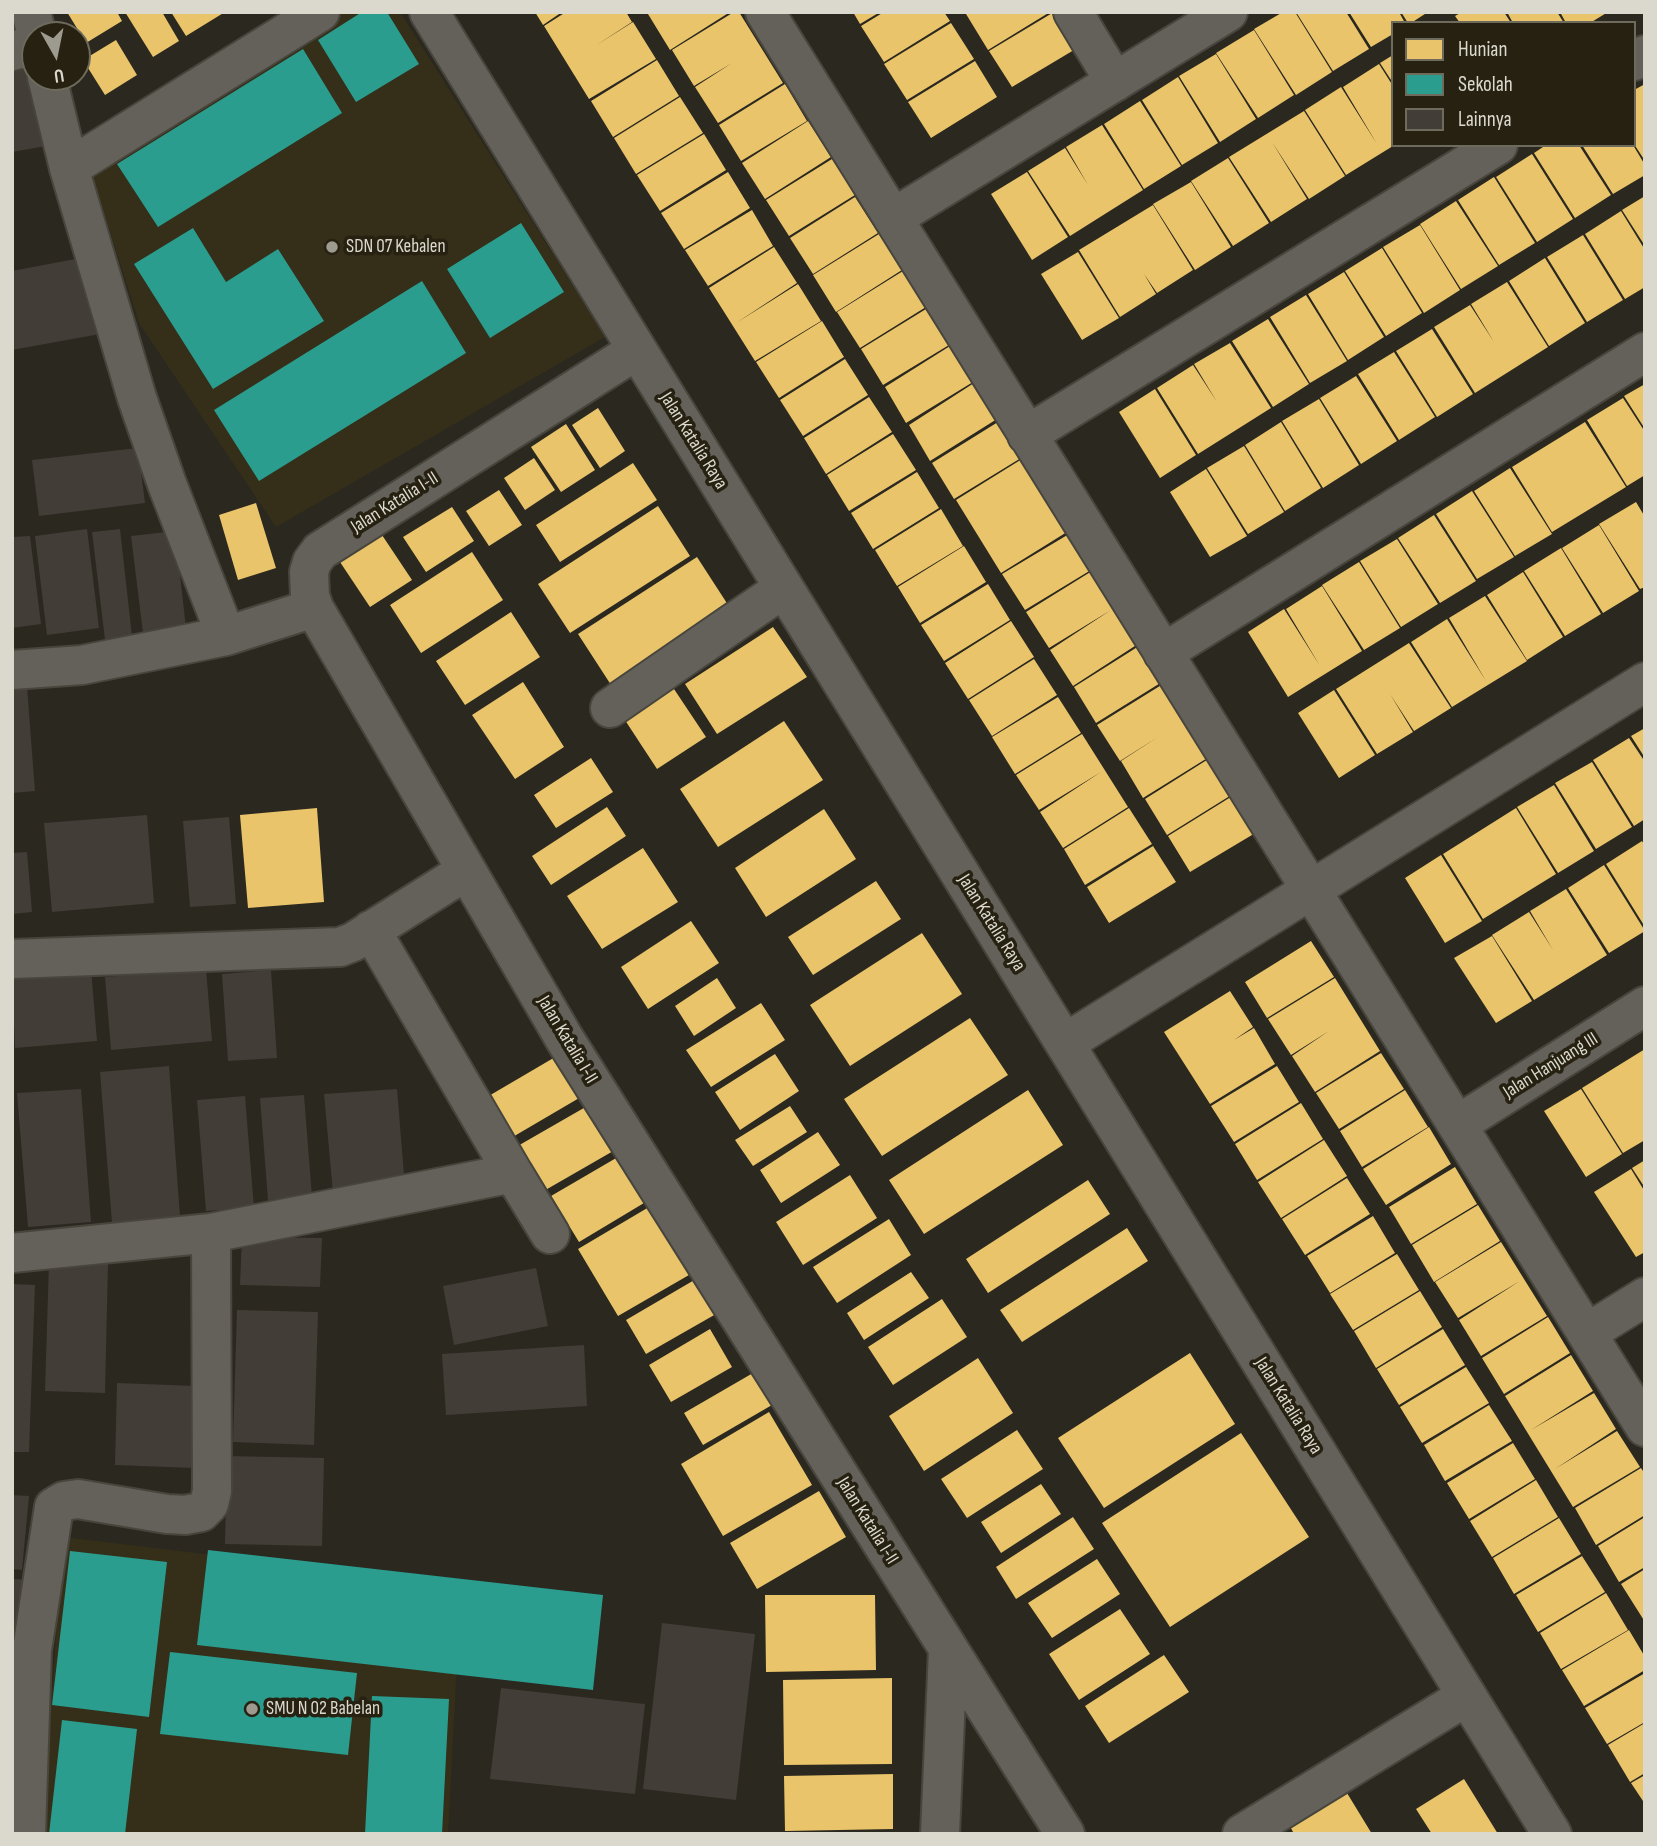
<!DOCTYPE html>
<html>
<head>
<meta charset="utf-8">
<style>
  body { margin:0 }
  #map { position:relative; width:1657px; height:1846px; overflow:hidden; background:#2b281f; font-family:"Sofia Sans Condensed",sans-serif }
  canvas { display:block }
  .frame { position:absolute; inset:0; border:14px solid #dbd8cd; pointer-events:none }
  .legend { position:absolute; left:1391px; top:21px; width:245px; height:126px; box-sizing:border-box; background:#262111; border:2px solid #6e6a5c; margin:0; padding:9px 12px; list-style:none; font-size:21px; color:#dbd8cd }
  .legend li { display:flex; align-items:center; gap:14px; height:35px }
  .legend b { width:35px; border:2px solid #6e6a5c }
  .north { position:absolute; left:21px; top:21px; width:70px; height:70px; box-sizing:border-box; background:#262111; border:2px solid #6e6a5c; border-radius:50%; rotate:171deg; font-size:19px; font-weight:700; line-height:28px; text-align:center; color:#dbd8cd }
  .north::after { content:''; display:block; margin:auto; width:24px; height:32px; background:#9d9a90; clip-path:polygon(50% 0,100% 100%,50% 72%,0 100%) }
</style>
</head>
<body>
<div id="map">
<canvas width="1657" height="1846"></canvas>
<div class="frame"></div>
<ul class="legend">
<li><b style="height:19px;background:#e9c46a"></b>Hunian</li>
<li><b style="height:19px;background:#2a9d8f"></b>Sekolah</li>
<li><b style="height:19px;background:#423d37"></b>Lainnya</li>
</ul>
<div class="north">U</div>
</div>
<script>
const c = document.querySelector('canvas').getContext('2d');
c.lineJoin = 'round';
function fill(path, color) {
  c.fillStyle = color;
  c.fill(path, 'evenodd');
}
function toPath(rows) {
  const path = new Path2D();
  for (const r of rows) {
    path.moveTo(r[0], r[1]);
    for (let i = 2; i < r.length; i += 2) path.lineTo(r[i], r[i + 1]);
  }
  return path;
}
function stroke(path, color, width, dash) {
  c.strokeStyle = color;
  c.lineWidth = width;
  c.lineCap = dash ? 'butt' : 'round';
  c.setLineDash(dash || []);
  c.stroke(path);
}
function label(font, color, halo, rows, align = 'center') {
  c.font = font + ' "Sofia Sans Condensed",sans-serif';
  c.lineWidth = 7;
  c.setLineDash([]);
  c.textBaseline = 'middle';
  c.strokeStyle = halo;
  c.fillStyle = color;
  for (const [text, x, y, turn = 0] of rows) {
    c.save();
    c.translate(x, y);
    c.rotate((+turn || 0) * Math.PI / 180);
    c.textAlign = isNaN(turn) ? turn : align;
    if (halo) c.strokeText(text, 0, 0);
    c.fillText(text, 0, 0);
    c.restore();
  }
}
fill(toPath([
  [336,12,400,12,605,337,276,527,139,323,91,171],
  [63,1537,461,1585,448,1834,42,1834]
]), '#352f19');
fill(toPath([
  [67,12,117,12,122,21,86,43],
  [125,12,162,12,179,41,153,57],
  [171,12,225,12,186,36],
  [535,12,562,12,543,25],
  [566,12,626,12,632,22,595,46,633,22,656,59,589,99,544,26],
  [650,12,730,12,670,50,648,14],
  [734,12,739,12,783,83,718,123,695,87,732,63,694,86,672,50],
  [853,12,880,12,860,24],
  [884,12,944,12,950,21,884,62,861,26],
  [969,12,1050,12,988,50,966,14],
  [1054,12,1079,47,1012,87,989,51],
  [1283,12,1295,12,1332,72,1296,95,1254,29],
  [1296,12,1346,12,1369,49,1333,71],
  [1349,12,1399,12,1405,23,1393,23,1393,34,1371,47],
  [1401,12,1428,12,1411,23,1408,23],
  [1462,12,1504,12,1511,23,1460,23,1455,16],
  [1507,12,1557,12,1564,23,1513,23],
  [1560,12,1608,12,1590,23,1566,23],
  [951,23,974,59,907,100,884,64],
  [1254,30,1294,95,1258,118,1216,53],
  [116,40,137,75,105,95,83,60],
  [1216,54,1256,119,1220,142,1179,76],
  [1393,55,1393,83,1380,63],
  [657,60,679,96,613,137,591,101],
  [975,61,997,97,931,138,908,102],
  [1379,64,1393,86,1393,146,1346,175,1305,110,1341,87,1377,144,1343,87],
  [1178,77,1218,143,1182,165,1142,100],
  [785,84,807,121,741,161,719,125],
  [1645,84,1645,161,1634,144,1634,90],
  [680,97,703,133,636,174,614,138],
  [1140,101,1181,166,1144,189,1104,124],
  [1304,111,1345,176,1309,199,1272,142,1307,199,1271,222,1229,157],
  [808,121,831,157,765,199,742,163],
  [1102,125,1143,190,1070,236,1028,171,1065,148,1088,185,1066,147],
  [704,134,726,170,660,211,637,175],
  [1546,145,1579,145,1611,195,1575,218,1534,153],
  [1582,145,1633,145,1645,165,1645,175,1613,194],
  [1532,154,1573,219,1537,242,1496,177],
  [1228,158,1269,223,1233,246,1191,181],
  [832,159,855,195,789,236,766,200],
  [728,172,750,208,684,249,661,213],
  [1027,172,1068,237,1032,260,991,194],
  [1494,177,1535,243,1499,265,1458,200],
  [1191,182,1231,247,1195,270,1153,204],
  [1645,196,1645,246,1622,210],
  [855,197,878,233,813,274,790,238],
  [1456,201,1498,266,1461,289,1420,224],
  [1153,205,1193,270,1157,293,1144,274,1156,294,1120,317,1079,250],
  [752,210,773,246,708,286,685,250],
  [1621,211,1645,250,1645,287,1625,299,1585,234],
  [1420,225,1460,290,1424,313,1383,247],
  [879,234,902,270,836,312,813,275],
  [1583,235,1623,300,1587,322,1547,257],
  [774,247,797,283,736,323,798,284,821,321,755,361,709,288],
  [1382,248,1422,313,1386,336,1345,271],
  [1078,252,1119,318,1082,340,1041,274],
  [1545,258,1585,323,1549,346,1509,281],
  [903,271,926,307,860,348,837,312],
  [1344,272,1384,337,1348,360,1308,294],
  [1507,282,1548,347,1475,393,1434,327,1470,305,1494,342,1471,304],
  [1306,295,1347,361,1310,383,1270,317],
  [926,309,949,345,883,385,861,349],
  [1268,319,1309,384,1273,407,1232,341],
  [822,321,844,357,779,398,756,362],
  [1432,329,1473,394,1437,417,1396,351],
  [1230,343,1271,408,1198,454,1157,388,1193,365,1217,402,1194,364],
  [950,346,973,382,906,423,885,387],
  [1394,352,1435,417,1399,440,1358,374],
  [845,359,868,395,803,436,780,400],
  [1356,376,1397,441,1361,464,1320,398],
  [974,383,997,419,930,461,909,425],
  [1645,384,1645,429,1624,396],
  [1155,389,1196,455,1160,478,1119,412],
  [869,397,892,432,826,474,804,438],
  [1623,398,1645,432,1645,475,1627,486,1587,420],
  [1319,399,1359,465,1323,488,1282,421],
  [598,408,625,451,600,468,572,425],
  [998,422,1021,458,954,499,932,463],
  [1281,422,1321,488,1285,511,1245,445],
  [1585,422,1626,487,1552,532,1512,467],
  [566,424,595,470,561,492,531,447],
  [893,434,916,470,849,511,827,475],
  [1244,446,1284,512,1248,534,1207,468],
  [534,458,555,490,525,510,504,478],
  [1022,459,1067,532,1001,573,956,500],
  [633,463,657,500,560,562,536,525],
  [1510,468,1552,534,1515,556,1474,491],
  [1206,469,1247,536,1210,557,1170,492],
  [917,472,939,508,873,549,851,513],
  [499,490,522,525,489,546,466,511],
  [1472,491,1514,557,1477,579,1436,514],
  [1636,502,1645,517,1645,587,1640,589,1599,524],
  [256,503,276,568,238,580,219,515],
  [658,506,690,556,570,633,538,584],
  [452,507,474,541,426,572,403,537],
  [941,509,963,546,897,586,875,550],
  [1434,515,1476,581,1440,603,1398,538],
  [1599,525,1639,591,1603,613,1562,548],
  [1069,534,1091,570,1025,610,1002,574],
  [382,535,412,580,370,607,340,562],
  [1397,539,1438,604,1401,627,1360,561],
  [964,546,986,582,920,623,898,587],
  [1561,548,1601,614,1565,636,1524,571],
  [472,552,503,600,421,653,390,605],
  [697,557,732,611,613,688,578,634],
  [1359,562,1400,628,1364,650,1322,585],
  [1092,571,1138,644,1073,686,1050,650,1111,610,1049,648,1026,612],
  [1523,572,1563,637,1527,660,1487,595],
  [988,584,1010,620,944,661,921,625],
  [1322,586,1362,651,1288,697,1248,632,1284,609,1320,666,1286,609],
  [1485,596,1527,661,1452,707,1411,642,1447,619,1486,681,1449,618],
  [511,612,540,657,465,705,436,661],
  [1011,621,1034,657,968,699,945,663],
  [773,627,807,677,717,734,685,684],
  [1409,643,1451,708,1414,731,1390,694,1413,732,1377,754,1336,689],
  [1139,646,1162,682,1096,723,1074,687],
  [1034,659,1057,695,992,736,969,700],
  [668,680,706,737,657,769,619,711],
  [523,682,564,747,515,779,472,715],
  [1163,684,1209,757,1143,798,1121,761,1158,737,1120,761,1097,725],
  [1334,690,1375,755,1339,778,1298,713],
  [1058,697,1081,733,1015,774,992,737],
  [784,721,823,780,718,847,680,789],
  [1645,728,1645,758,1631,736],
  [1082,734,1128,807,1063,848,1040,812,1101,772,1039,810,1016,775],
  [1629,738,1645,762,1645,819,1634,826,1593,760],
  [591,758,613,792,556,828,534,795],
  [1210,758,1233,794,1167,835,1145,799],
  [1592,762,1632,827,1596,849,1555,783],
  [1554,785,1594,851,1558,873,1517,807],
  [1234,795,1257,832,1190,872,1168,836],
  [607,807,626,836,551,885,532,856],
  [317,808,324,902,248,908,240,815],
  [1129,808,1152,844,1085,885,1064,849],
  [1516,808,1556,874,1483,919,1443,854],
  [824,809,856,859,766,917,735,868],
  [1642,841,1645,846,1645,927,1606,864],
  [1153,846,1176,882,1109,923,1087,887],
  [643,848,678,902,602,949,567,896],
  [1441,855,1482,921,1445,943,1405,878],
  [1604,865,1645,931,1609,953,1568,888],
  [876,881,901,919,813,975,788,937],
  [1566,889,1607,955,1534,1000,1492,935,1529,912,1553,950,1530,911],
  [691,921,719,963,648,1009,621,967],
  [922,933,962,994,850,1066,810,1005],
  [1492,936,1532,1001,1496,1023,1454,958],
  [1311,941,1334,977,1267,1018,1245,982],
  [717,978,736,1008,694,1036,675,1006],
  [1335,978,1380,1051,1315,1092,1292,1056,1329,1031,1291,1055,1268,1019],
  [1230,991,1253,1027,1234,1040,1254,1028,1275,1064,1210,1104,1164,1032],
  [761,1003,785,1040,711,1087,686,1050],
  [970,1018,1008,1075,882,1156,844,1099],
  [1645,1049,1645,1140,1623,1153,1582,1088],
  [562,1053,586,1094,511,1138,487,1097],
  [1381,1053,1404,1089,1339,1129,1316,1093],
  [775,1054,799,1091,740,1130,715,1092],
  [1277,1066,1299,1102,1234,1142,1211,1106],
  [1581,1089,1622,1154,1586,1177,1544,1111],
  [1028,1090,1063,1145,924,1234,889,1180],
  [1405,1090,1428,1127,1362,1167,1340,1131],
  [1301,1103,1323,1139,1257,1180,1235,1144],
  [589,1105,615,1150,542,1192,516,1147],
  [790,1106,807,1132,753,1166,735,1140],
  [1429,1127,1451,1164,1386,1205,1363,1169],
  [818,1132,840,1165,781,1203,760,1170],
  [1324,1140,1347,1176,1281,1218,1258,1182],
  [623,1154,649,1200,579,1242,551,1196],
  [1645,1160,1645,1188,1632,1168],
  [1455,1167,1477,1204,1411,1244,1389,1207],
  [1631,1169,1645,1192,1645,1252,1636,1257,1594,1192],
  [850,1175,877,1218,803,1265,776,1222],
  [1347,1178,1370,1214,1305,1255,1282,1219],
  [1088,1180,1110,1214,988,1293,966,1259],
  [1478,1205,1500,1241,1434,1282,1412,1245],
  [649,1207,689,1275,618,1316,578,1249],
  [1373,1216,1395,1253,1330,1293,1307,1256],
  [889,1219,911,1255,837,1303,813,1267],
  [1127,1228,1148,1261,1022,1342,1000,1310],
  [1501,1242,1547,1316,1481,1356,1459,1320,1520,1281,1458,1318,1435,1282],
  [1397,1254,1419,1290,1353,1330,1330,1294],
  [911,1272,929,1298,864,1340,847,1313],
  [696,1279,716,1314,646,1354,626,1320],
  [1420,1291,1442,1327,1376,1368,1354,1331],
  [942,1299,967,1337,893,1385,868,1347],
  [1548,1317,1570,1353,1504,1394,1482,1358],
  [710,1329,732,1367,671,1402,649,1365],
  [1443,1329,1465,1365,1399,1405,1377,1369],
  [1190,1353,1235,1424,1104,1508,1058,1438],
  [1571,1355,1593,1391,1531,1430,1594,1393,1616,1429,1555,1469,1617,1431,1640,1467,1573,1507,1505,1396],
  [978,1358,1013,1413,924,1471,889,1416],
  [1466,1367,1489,1403,1422,1443,1400,1407],
  [753,1373,772,1405,703,1445,684,1413],
  [1489,1405,1512,1441,1445,1481,1424,1445],
  [769,1412,812,1485,723,1536,681,1464],
  [1017,1430,1043,1469,967,1518,941,1479],
  [1241,1433,1309,1537,1170,1627,1102,1523],
  [1513,1443,1535,1479,1469,1519,1447,1483],
  [1641,1468,1645,1474,1645,1515,1596,1545,1575,1508],
  [1536,1480,1558,1517,1492,1557,1470,1521],
  [1041,1484,1061,1514,1001,1553,981,1522],
  [819,1491,846,1537,757,1589,730,1543],
  [1073,1517,1094,1549,1016,1599,996,1567],
  [1645,1517,1645,1567,1619,1582,1598,1546],
  [1559,1518,1581,1554,1514,1594,1493,1558],
  [1582,1556,1605,1592,1538,1632,1516,1595],
  [1097,1559,1120,1594,1052,1638,1028,1603],
  [1645,1569,1645,1622,1621,1584],
  [1606,1593,1628,1630,1561,1669,1540,1633],
  [765,1595,875,1595,876,1670,766,1672],
  [1120,1609,1150,1654,1079,1700,1049,1654],
  [1629,1630,1645,1657,1645,1670,1584,1706,1562,1670],
  [1164,1655,1189,1692,1109,1743,1085,1706],
  [1645,1673,1645,1722,1607,1744,1585,1708],
  [892,1678,892,1764,784,1765,783,1680],
  [1645,1723,1645,1773,1630,1782,1608,1745],
  [893,1774,893,1829,785,1831,784,1776],
  [1645,1775,1645,1804,1631,1783],
  [1464,1779,1498,1834,1432,1834,1416,1809],
  [1347,1793,1372,1834,1294,1834,1291,1828]
]), '#e9c46a');
fill(toPath([
  [362,12,387,12,419,64,356,102,318,40],
  [303,49,342,113,158,227,117,164],
  [521,223,564,292,490,338,447,269],
  [193,228,226,282,278,249,324,321,213,389,134,264],
  [422,281,466,353,259,481,214,410],
  [208,1550,603,1595,593,1690,197,1645],
  [70,1551,167,1562,149,1717,52,1705],
  [170,1652,357,1673,348,1755,160,1734],
  [372,1696,449,1699,442,1834,365,1834],
  [62,1720,137,1729,125,1834,49,1834]
]), '#2a9d8f');
fill(toPath([
  [35,65,52,145,12,152,12,69],
  [86,257,100,334,12,350,12,271],
  [138,448,145,503,39,516,32,460],
  [87,529,99,628,47,635,35,536],
  [120,529,133,645,106,648,92,532],
  [175,531,186,628,143,633,131,536],
  [30,536,41,624,12,628,12,537],
  [26,674,35,791,12,793,12,675],
  [147,815,154,903,52,912,44,823],
  [229,817,236,904,190,907,183,821],
  [27,852,32,912,12,914,12,853],
  [91,969,97,1041,15,1048,12,975],
  [206,969,212,1041,111,1050,105,977],
  [271,970,277,1058,228,1061,222,974],
  [169,1066,180,1217,112,1223,100,1072],
  [81,1089,91,1222,28,1227,17,1093],
  [397,1089,405,1187,333,1193,324,1094],
  [304,1095,312,1197,268,1200,260,1098],
  [245,1096,254,1208,206,1211,197,1100],
  [242,1237,322,1238,320,1287,240,1285],
  [49,1262,108,1264,105,1393,45,1391],
  [536,1268,548,1326,454,1345,443,1286],
  [12,1284,35,1285,29,1452,12,1452],
  [237,1310,318,1312,314,1445,233,1442],
  [584,1345,587,1406,446,1415,442,1354],
  [117,1383,196,1386,194,1468,115,1465],
  [227,1456,324,1458,322,1546,225,1544],
  [12,1495,29,1496,22,1570,12,1569],
  [12,1579,33,1580,29,1634,12,1633],
  [662,1623,755,1634,736,1800,643,1789],
  [501,1688,645,1704,635,1794,490,1779]
]), '#423d37');
const minor = toPath([
  [31,12,37,35],
  [429,12,1552,1834],
  [765,12,1645,1427],
  [1073,12,1115,82],
  [12,51,35,45],
  [1634,61,1645,55],
  [47,77,69,168,137,398,167,484,226,636],
  [69,168,320,12],
  [893,218,1228,12],
  [637,350,320,551,312,562,309,572,310,596,314,608,564,1038,1065,1834],
  [1027,435,1498,145],
  [1163,653,1645,352],
  [12,670,82,665,226,636,314,608],
  [610,708,784,588],
  [371,930,513,1173],
  [12,959,340,947,353,942,466,871],
  [1065,1043,1645,682],
  [1457,1125,1645,1006],
  [12,1253,211,1233,513,1173,550,1234],
  [1587,1333,1645,1297],
  [26,1834,32,1650,54,1507,64,1501,78,1499,167,1514,185,1515,201,1512,209,1504,212,1491,211,1233],
  [940,1834,948,1650],
  [1242,1834,1467,1696]
]);
stroke(minor, '#47453c', 42);
stroke(minor, '#63615a', 38);
for (const [x, y, r, color] of [
  [332,247,7,"#9d9a90"],
  [252,1709,7,"#9d9a90"]
]) {
  const dot = new Path2D();
  dot.arc(x, y, r, 0, 2 * Math.PI);
  c.fillStyle = color;
  c.fill(dot);
  stroke(dot, '#262111', 2.5);
}
label('19px', '#dbd8cd', '#262111', [
  ["SDN 07 Kebalen",346,247],
  ["SMU N 02 Babelan",266,1709]
], 'left');
label('19px', '#dbd8cd', '#262111', [
  ["Jalan Katalia Raya",693,441,58],
  ["Jalan Katalia I-II",395,503,-32],
  ["Jalan Katalia Raya",991,923,58],
  ["Jalan Katalia I-II",567,1040,59],
  ["Jalan Hanjuang III",1551,1066,-32],
  ["Jalan Katalia Raya",1288,1406,58],
  ["Jalan Katalia I-II",867,1521,58]
]);
</script>
</body>
</html>
